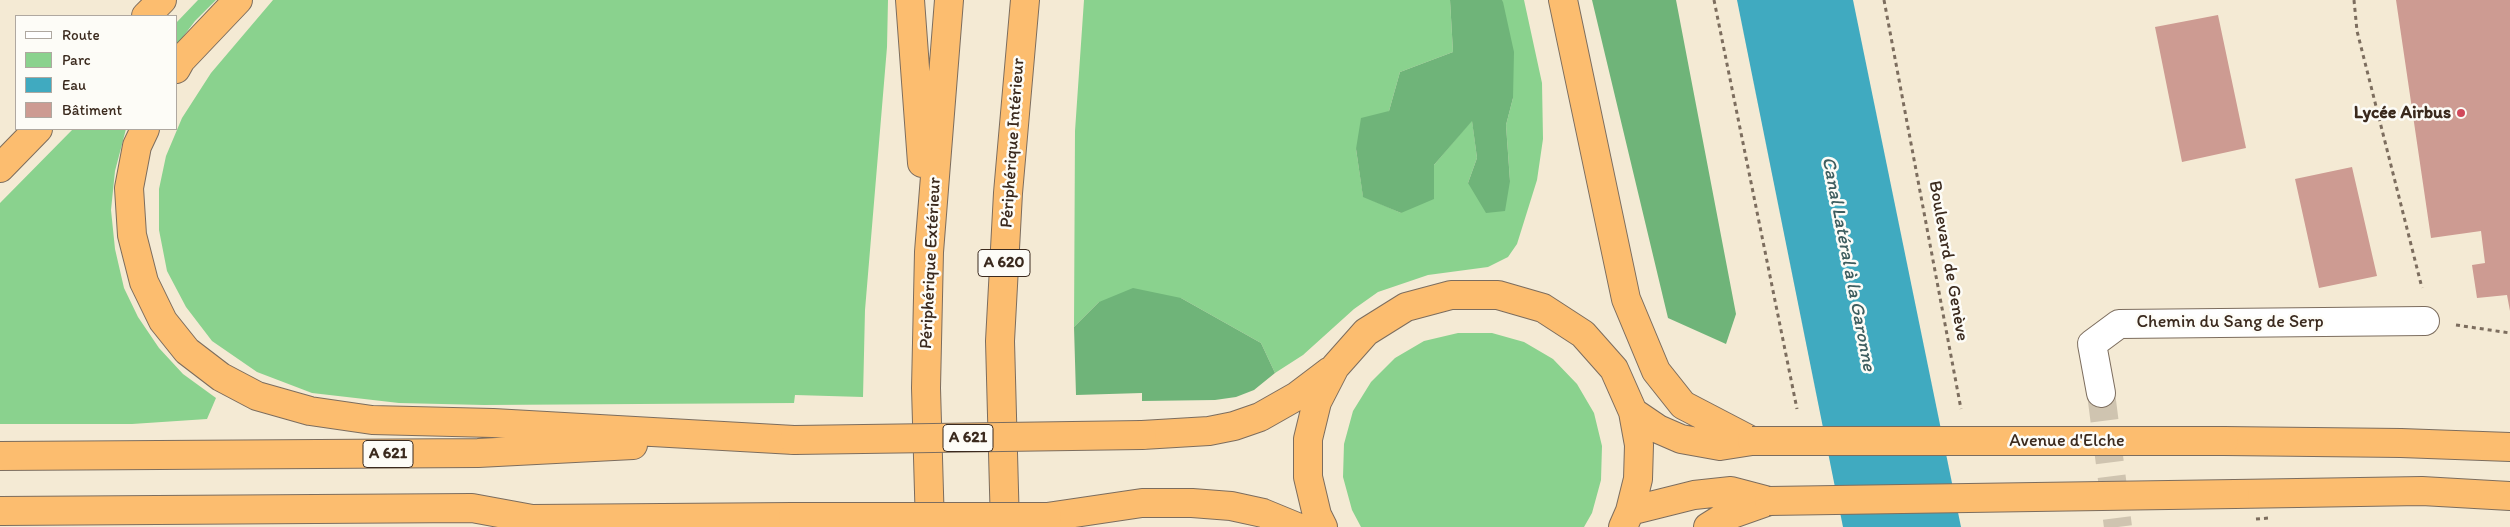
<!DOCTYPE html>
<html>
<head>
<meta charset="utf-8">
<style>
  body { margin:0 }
  #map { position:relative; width:2510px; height:527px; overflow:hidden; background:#f4ead4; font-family:Itim,sans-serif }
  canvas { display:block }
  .legend { position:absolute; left:15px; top:15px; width:162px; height:115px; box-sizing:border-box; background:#fdfcf7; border:1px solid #afa8a0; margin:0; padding:6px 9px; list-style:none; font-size:15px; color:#3b2a1e }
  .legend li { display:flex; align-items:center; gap:10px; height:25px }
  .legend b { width:25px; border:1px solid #afa8a0 }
</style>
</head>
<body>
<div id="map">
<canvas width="2510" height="527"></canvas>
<ul class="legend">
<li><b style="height:6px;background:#fff"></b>Route</li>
<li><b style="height:14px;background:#8ad28e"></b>Parc</li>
<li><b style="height:14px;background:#40aac0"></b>Eau</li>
<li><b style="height:14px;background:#cd9b92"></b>Bâtiment</li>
</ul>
</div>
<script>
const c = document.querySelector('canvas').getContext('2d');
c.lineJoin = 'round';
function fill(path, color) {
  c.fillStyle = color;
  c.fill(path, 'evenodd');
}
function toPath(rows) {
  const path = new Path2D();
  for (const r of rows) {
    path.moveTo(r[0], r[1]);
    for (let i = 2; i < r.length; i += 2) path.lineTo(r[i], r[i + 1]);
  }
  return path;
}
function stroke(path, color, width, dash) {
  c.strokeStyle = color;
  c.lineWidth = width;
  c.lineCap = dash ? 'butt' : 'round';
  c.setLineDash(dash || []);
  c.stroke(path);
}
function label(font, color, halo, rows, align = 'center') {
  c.font = font + ' Itim,sans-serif';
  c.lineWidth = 5;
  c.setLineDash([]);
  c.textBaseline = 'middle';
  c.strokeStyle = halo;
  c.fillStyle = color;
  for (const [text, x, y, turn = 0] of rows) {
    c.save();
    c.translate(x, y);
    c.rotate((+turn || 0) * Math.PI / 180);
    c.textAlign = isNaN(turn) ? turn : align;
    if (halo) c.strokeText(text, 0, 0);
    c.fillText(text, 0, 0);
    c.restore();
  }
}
fill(toPath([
  [198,0,216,0,195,21,176,46,176,23],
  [273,0,888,0,887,47,865,310,863,397,795,395,794,403,484,405,399,403,312,393,257,372,212,341,186,307,167,271,159,230,159,189,166,156,182,118,211,73],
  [1084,0,1450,0,1453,52,1400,72,1389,111,1356,149,1363,196,1401,213,1434,165,1472,120,1477,158,1468,183,1510,181,1506,125,1513,98,1502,0,1524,0,1542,83,1543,139,1537,180,1517,244,1508,257,1488,267,1428,275,1378,292,1354,309,1303,355,1275,373,1261,343,1181,298,1099,302,1074,327,1075,131],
  [73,129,126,129,115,171,111,210,115,249,124,288,138,317,159,348,183,374,216,398,207,419,132,424,0,424,0,203],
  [1458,333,1492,333,1524,342,1553,359,1577,384,1594,413,1602,446,1601,480,1592,513,1584,527,1361,527,1352,510,1343,477,1344,444,1353,411,1371,382,1395,358,1424,341]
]), '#8ad28e');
fill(toPath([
  [1450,0,1502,0,1503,2,1514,52,1513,98,1506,125,1510,181,1505,211,1486,213,1468,183,1477,158,1472,121,1434,165,1434,199,1401,213,1363,197,1356,149,1361,118,1389,111,1400,72,1453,52],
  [1592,0,1676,0,1736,314,1726,344,1668,318],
  [1133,288,1181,298,1261,343,1275,373,1254,390,1236,397,1215,400,1142,401,1142,393,1076,395,1074,327,1099,302]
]), '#6fb479');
fill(toPath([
  [1737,0,1853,0,1961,527,1843,527]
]), '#40aac0');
fill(toPath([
  [2396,0,2510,0,2510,311,2507,295,2477,298,2472,265,2485,263,2481,231,2431,238],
  [2218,15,2246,148,2182,162,2155,27],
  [2352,167,2377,276,2319,288,2295,179]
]), '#cd9b92');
stroke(toPath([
  [2101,393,2118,527]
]), '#cfc4b0', 28, [28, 14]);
const street = toPath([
  [2101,393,2092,344,2119,324,2425,321]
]);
const highway = toPath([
  [910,0,922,163],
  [1563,0,1626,299,1656,371,1683,405,1752,441],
  [146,16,162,0],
  [176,69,181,60,238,0],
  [145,129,137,146,129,188,132,235,144,282,163,321,187,351,221,377,257,396,310,411,372,420,493,423,794,440],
  [0,168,38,129],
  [1633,412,1658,429,1681,439,1720,446,1752,441],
  [1142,435,1209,431,1234,426,1260,417,1297,396,1330,371],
  [2224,441,2401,443,2510,447],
  [0,456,478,453,633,445],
  [2235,494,2422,491,2510,496],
  [0,511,472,508,532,519,793,517],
  [1630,511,1694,495,1731,491,1769,501],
  [1047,517,1142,503,1192,503,1231,506,1263,513,1297,527],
  [930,527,926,388,929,252,949,0],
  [1005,527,1000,341,1008,193,1025,0],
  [1323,527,1317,515,1308,477,1308,439,1317,402,1335,367,1366,332,1406,307,1451,295,1498,295,1543,308,1583,334,1614,369,1633,412,1639,445,1638,479,1630,511,1623,527],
  [1708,527,1724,517,1769,501]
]);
stroke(street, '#7c6d5e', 30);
stroke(highway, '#7c6d5e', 30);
stroke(toPath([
  [1714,0,1797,409],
  [1884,0,1961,409],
  [2354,0,2357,31,2422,288],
  [2456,325,2510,333]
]), '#7c6d5e', 3, [4, 4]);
stroke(street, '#fff', 28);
stroke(highway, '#fcbd6f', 28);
const highwayBridge = toPath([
  [794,440,1142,435],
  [1752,441,2224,441],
  [1769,501,2235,494],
  [793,517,1047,517]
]);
stroke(highwayBridge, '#7c6d5e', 30, []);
stroke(toPath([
  [2256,519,2269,518]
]), '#7c6d5e', 3, [4, 4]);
stroke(highwayBridge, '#fcbd6f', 28);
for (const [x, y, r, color] of [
  [2461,113,5,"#d1495b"]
]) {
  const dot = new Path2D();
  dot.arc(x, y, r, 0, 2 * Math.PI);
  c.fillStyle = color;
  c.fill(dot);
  stroke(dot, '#fdfcf7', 2);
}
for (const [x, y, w] of [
  [1004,263,52],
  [968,438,50],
  [388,454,50]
]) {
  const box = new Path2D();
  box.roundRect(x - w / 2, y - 13.5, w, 27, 4);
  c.fillStyle = '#fdfcf7';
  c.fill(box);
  stroke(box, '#3b2a1e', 1);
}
label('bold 16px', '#3b2a1e', null, [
  ["A 620",1004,263],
  ["A 621",968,438],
  ["A 621",388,454]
]);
label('bold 18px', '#3b2a1e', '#fdfcf7', [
  ["Lycée Airbus",2451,113]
], 'right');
label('18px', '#3b2a1e', '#fdfcf7', [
  ["Périphérique Intérieur",1013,143,-86],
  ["Boulevard de Genève",1948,261,80],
  ["Périphérique Extérieur",931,263,-87],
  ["Chemin du Sang de Serp",2230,322],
  ["Avenue d'Elche",2067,441]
]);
label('italic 19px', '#3d5d5f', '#fdfcf7', [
  ["Canal Latéral à la Garonne",1848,264,79]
]);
</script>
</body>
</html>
